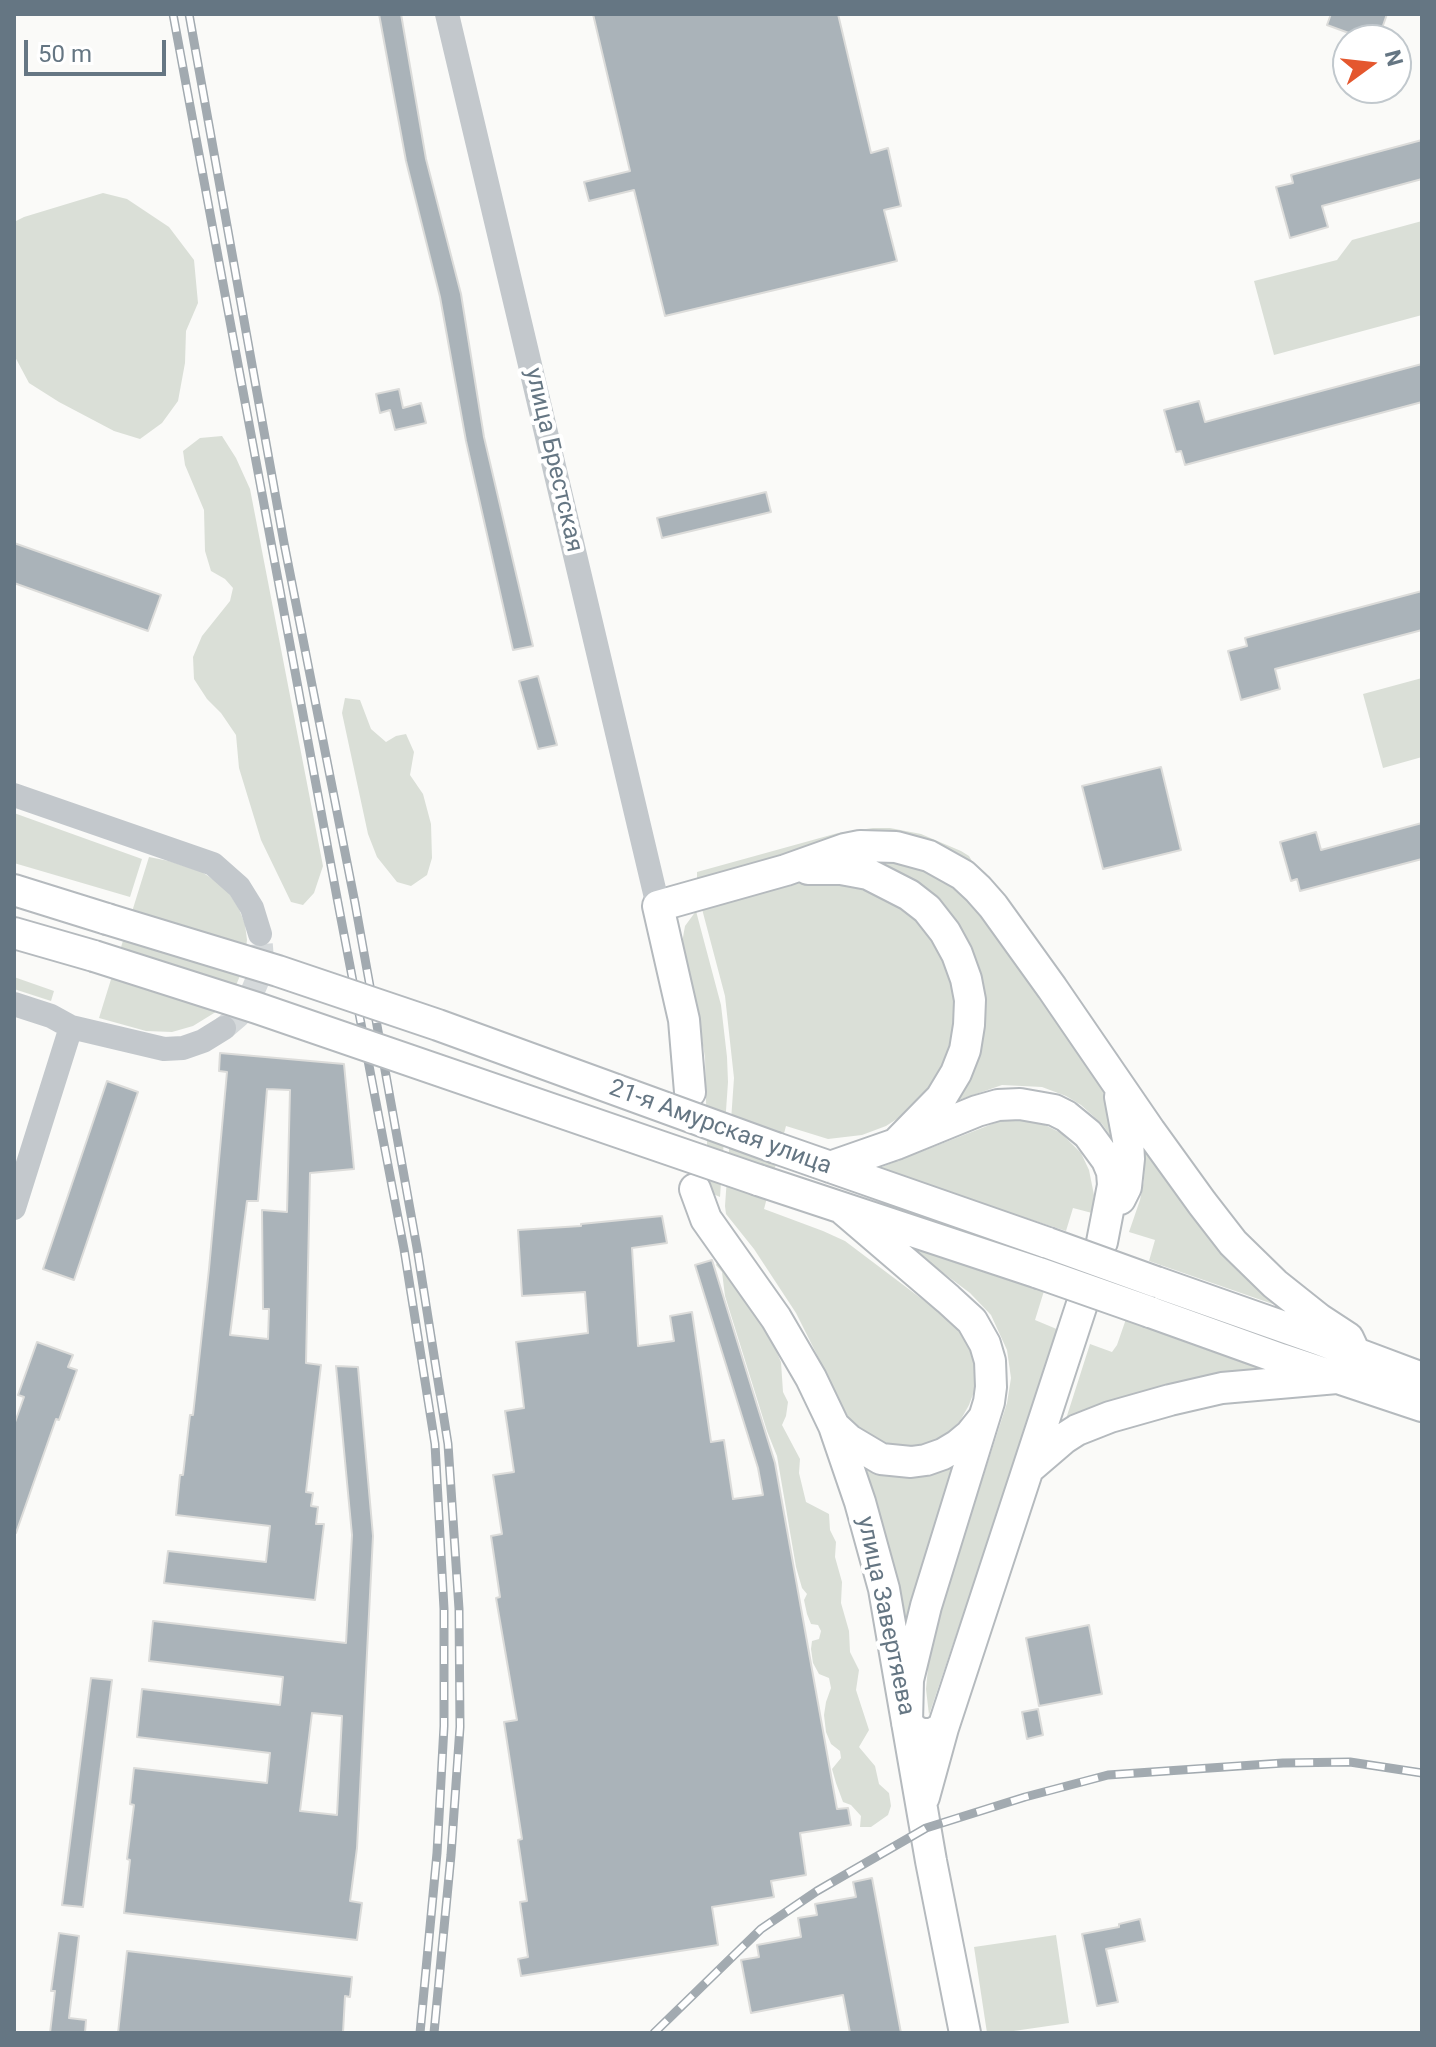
<!DOCTYPE html>
<html>
<head>
<meta charset="utf-8">
<style>
  body { margin:0 }
  #map { position:relative; width:1436px; height:2047px; overflow:hidden; background:#fafaf8; font-family:Roboto,sans-serif }
  canvas { display:block }
  .frame { position:absolute; inset:0; border:16px solid #657683; pointer-events:none }
  .north { position:absolute; left:1332px; top:24px; width:80px; height:80px; box-sizing:border-box; background:#fff; border:2px solid #c1c8cd; border-radius:50%; rotate:75deg; font-size:22px; font-weight:700; line-height:32px; text-align:center; color:#657683 }
  .north::after { content:''; display:block; margin:auto; width:28px; height:36px; background:#e4572e; clip-path:polygon(50% 0,100% 100%,50% 72%,0 100%) }
  .scale { position:absolute; left:24px; top:40px; width:142px; height:36px; box-sizing:border-box; border:4px solid #657683; border-top:0; padding-left:10px; font-size:24px; line-height:28px; white-space:nowrap; color:#657683; -webkit-text-stroke:6px #fff; paint-order:stroke }
</style>
</head>
<body>
<div id="map">
<canvas width="1436" height="2047"></canvas>
<div class="frame"></div>
<div class="north">N</div>
<div class="scale">50 m</div>
</div>
<script>
const c = document.querySelector('canvas').getContext('2d');
c.lineJoin = 'round';
function fill(path, color) {
  c.fillStyle = color;
  c.fill(path, 'evenodd');
}
function toPath(rows) {
  const path = new Path2D();
  for (const r of rows) {
    path.moveTo(r[0], r[1]);
    for (let i = 2; i < r.length; i += 2) path.lineTo(r[i], r[i + 1]);
  }
  return path;
}
function stroke(path, color, width, dash) {
  c.strokeStyle = color;
  c.lineWidth = width;
  c.lineCap = dash ? 'butt' : 'round';
  c.setLineDash(dash || []);
  c.stroke(path);
}
function label(font, color, halo, rows, align = 'center') {
  c.font = font + ' Roboto,sans-serif';
  c.lineWidth = 8;
  c.setLineDash([]);
  c.textBaseline = 'middle';
  c.strokeStyle = halo;
  c.fillStyle = color;
  for (const [text, x, y, turn = 0] of rows) {
    c.save();
    c.translate(x, y);
    c.rotate((+turn || 0) * Math.PI / 180);
    c.textAlign = isNaN(turn) ? turn : align;
    if (halo) c.strokeText(text, 0, 0);
    c.fillText(text, 0, 0);
    c.restore();
  }
}
fill(toPath([
  [103,193,127,199,169,227,194,260,198,303,186,331,185,363,178,401,162,423,140,439,114,431,59,402,29,383,14,355,14,222,24,217],
  [1422,221,1422,315,1274,355,1254,281,1337,260,1352,240],
  [222,436,236,458,250,489,323,866,314,893,303,905,291,902,261,840,239,768,236,735,221,713,207,699,194,679,193,657,202,636,230,601,233,588,225,579,211,571,205,551,204,510,185,465,183,451,200,438],
  [1422,678,1422,757,1383,768,1363,694],
  [345,698,360,700,371,729,386,742,396,736,406,734,414,752,410,775,423,794,431,824,432,858,427,875,411,886,397,882,377,857,368,834,342,713],
  [14,813,142,859,130,897,14,863],
  [873,828,890,828,921,834,961,851,969,856,975,866,941,851,697,879,697,872,838,833],
  [880,855,948,876,1013,950,1110,1100,1116,1144,1102,1124,1081,1105,1066,1096,1042,1087,1002,1085,953,1102,964,952,852,858],
  [149,857,169,861,202,872,214,880,229,893,239,909,245,924,247,940,243,968,235,988,219,1010,193,1026,172,1032,146,1031,99,1018],
  [815,881,836,881,877,891,917,918,941,954,954,990,955,1024,950,1046,939,1074,929,1089,911,1109,900,1117,886,1126,862,1135,828,1139,786,1126,764,1209,823,1231,845,1241,951,1321,965,1336,976,1367,975,1389,969,1405,960,1421,942,1438,923,1445,910,1447,901,1448,883,1444,856,1427,848,1417,796,1313,754,1249,726,1214,725,1206,734,1078,725,996,702,909,798,882],
  [696,911,721,1005,727,1057,728,1082,720,1197,711,1193,708,1185,705,1058,700,1026,682,943,685,926],
  [14,977,54,991,51,1001,14,989],
  [1016,1119,1041,1123,1061,1133,1081,1153,1089,1170,1094,1195,1092,1213,1073,1208,1066,1231,879,1170,879,1168,1000,1121],
  [1145,1146,1287,1309,1149,1261,1155,1240,1129,1232,1140,1200,1144,1180],
  [915,1248,1044,1291,1035,1320,1059,1330,929,1715,926,1689,930,1646,943,1601,1007,1403,1011,1378,1007,1350,991,1315,970,1293,914,1251],
  [718,1260,763,1320,781,1362,783,1392,788,1402,786,1416,782,1425,800,1459,799,1473,806,1502,829,1514,830,1530,836,1542,835,1557,842,1582,841,1603,849,1631,850,1652,859,1670,856,1690,869,1730,859,1747,875,1766,879,1784,889,1793,891,1806,888,1815,871,1827,860,1827,861,1816,851,1805,843,1802,836,1783,832,1769,841,1758,840,1751,831,1744,826,1732,824,1715,826,1702,831,1688,829,1678,819,1674,813,1663,811,1649,812,1641,819,1639,821,1631,818,1625,811,1624,807,1614,804,1600,807,1594,802,1588,796,1567,777,1456,767,1431,725,1296,722,1272,716,1265],
  [1126,1319,1268,1369,1065,1422,1090,1344,1112,1352,1117,1345],
  [857,1457,957,1460,901,1636],
  [1056,1935,1069,2023,1000,2033,987,2033,974,1947]
]), '#dadfd7');
const building = toPath([
  [379,14,401,14,426,159,461,294,484,437,533,646,513,650,466,441,440,297,406,161,379,14],
  [593,14,838,14,871,153,888,148,901,206,884,210,897,261,665,316,634,190,589,201,584,182,630,171,593,14],
  [1331,14,1387,14,1378,40,1368,40,1327,25,1331,14],
  [1422,140,1422,179,1322,206,1328,227,1290,238,1276,187,1293,183,1291,175,1422,140],
  [1422,364,1422,402,1185,465,1181,451,1176,452,1164,410,1199,401,1205,422,1422,364],
  [399,389,403,408,421,403,426,423,395,430,390,410,380,413,376,394,399,389],
  [766,492,771,512,662,538,657,518,766,492],
  [14,543,161,595,148,631,14,583,14,543],
  [1422,591,1422,630,1275,669,1280,689,1241,700,1228,651,1247,646,1245,638,1422,591],
  [538,676,557,745,538,749,519,681,538,676],
  [1161,767,1181,850,1103,869,1082,786,1161,767],
  [1422,823,1422,859,1300,891,1297,879,1291,881,1280,842,1316,832,1321,850,1422,823],
  [220,1053,344,1064,354,1169,310,1173,306,1363,321,1365,306,1492,313,1493,311,1506,318,1507,316,1524,324,1524,315,1600,164,1583,168,1551,266,1562,270,1526,176,1515,180,1475,183,1475,190,1415,193,1415,209,1269,227,1072,219,1071,220,1053],
  [267,1089,290,1090,287,1212,262,1210,263,1309,269,1309,268,1339,230,1335,247,1201,258,1201,267,1089],
  [107,1081,138,1092,74,1280,43,1269,107,1081],
  [662,1216,667,1243,632,1248,638,1346,674,1341,670,1316,692,1312,711,1442,724,1440,733,1499,763,1495,758,1468,695,1265,712,1260,775,1463,837,1809,848,1808,851,1825,800,1833,806,1875,771,1881,774,1897,712,1907,718,1945,521,1976,518,1959,528,1957,520,1902,527,1901,518,1840,522,1839,504,1722,517,1720,496,1598,500,1597,491,1536,502,1534,493,1475,514,1472,505,1411,524,1408,516,1342,588,1333,585,1292,522,1296,518,1230,581,1226,581,1224,662,1216],
  [37,1342,73,1355,68,1367,77,1370,59,1420,56,1419,16,1533,14,1532,14,1425,24,1397,18,1395,37,1342],
  [336,1366,358,1367,373,1536,357,1848,350,1901,362,1903,357,1940,124,1913,130,1860,127,1859,134,1805,130,1804,134,1768,267,1783,270,1753,137,1737,142,1689,280,1705,283,1677,149,1661,153,1621,346,1643,352,1535,336,1366],
  [312,1713,342,1716,337,1815,300,1811,312,1713],
  [1089,1625,1102,1694,1039,1706,1026,1638,1089,1625],
  [91,1678,112,1680,83,1907,62,1905,91,1678],
  [1038,1709,1043,1735,1027,1739,1022,1712,1038,1709],
  [872,1878,901,2033,850,2033,843,1995,751,2013,741,1960,759,1957,757,1945,801,1937,798,1918,817,1915,815,1904,856,1897,853,1882,872,1878],
  [1140,1919,1145,1941,1106,1949,1118,2002,1097,2006,1082,1934,1119,1927,1119,1924,1140,1919],
  [59,1933,79,1936,69,2018,86,2020,85,2033,50,2033,55,1991,51,1991,59,1933],
  [127,1951,352,1977,350,1997,345,1996,343,2033,118,2033,127,1951]
]);
fill(building, '#aab3b9');
stroke(building, '#dcdcda', 2);
stroke(toPath([
  [224,1028,238,1016,249,1000,257,981,262,960,260,934]
]), '#d5d9db', 24, [24, 12]);
const major = toPath([
  [808,869,841,869,868,874,909,895,927,909,945,932,957,954,966,979,970,1000,969,1025,965,1050,956,1073,941,1098,896,1144],
  [14,890,107,919],
  [14,933,94,956],
  [690,1092,684,1020,658,906,786,870,845,849,860,846,896,847,929,856,963,875,978,889,993,906,1052,988,1150,1131,1202,1203,1233,1243,1275,1284,1319,1319,1348,1338,1355,1353],
  [1120,1097,1128,1140,1129,1159,1126,1187,1120,1199],
  [776,1148,1048,1243],
  [830,1167,896,1144,977,1111,998,1105,1020,1104,1054,1110,1066,1116,1088,1134,1107,1160,1112,1172,1113,1185,1102,1242],
  [758,1180,1039,1273],
  [695,1189,706,1219,776,1318,811,1378,834,1426,860,1502,884,1589,931,1861,965,2033],
  [844,1210,948,1299,972,1321,985,1344,990,1361,991,1387,989,1402,926,1606,908,1680,907,1723,915,1731,922,1734,932,1734,943,1728],
  [1156,1282,1318,1339,1422,1378],
  [1150,1312,1281,1359,1422,1406],
  [835,1427,849,1440,881,1459,911,1462,926,1460,943,1454,958,1445,970,1435,982,1420],
  [1028,1469,1063,1439,1077,1430,1110,1417,1170,1400,1222,1388,1337,1378],
  [924,1797,943,1728,1082,1304]
]);
stroke(major, '#b5babe', 34);
stroke(toPath([
  [447,14,658,906],
  [14,795,213,864,239,887,252,908,260,934],
  [14,1004,51,1016,71,1027,164,1049,183,1048,203,1041,224,1028],
  [14,1208,71,1027]
]), '#c3c8cc', 24);
stroke(major, '#fff', 30);
const rail = toPath([
  [173,14,338,903,404,1249,435,1444,444,1609,444,1726,437,1853,420,2033],
  [189,14,284,543,355,903,417,1248,448,1444,459,1609,460,1727,451,1855,434,2033],
  [654,2033,761,1929,817,1891,926,1828,1025,1797,1108,1775,1283,1763,1350,1762,1422,1773]
]);
stroke(rail, '#a2aab0', 9);
stroke(rail, '#fff', 6, [18]);
const majorBridge = toPath([
  [107,919,278,971,438,1025,776,1148],
  [94,956,257,1008,758,1180],
  [1048,1243,1156,1282],
  [1039,1273,1150,1312]
]);
stroke(majorBridge, '#b5babe', 34, []);
stroke(majorBridge, '#fff', 30);
label('24px', '#657683', '#fff', [
  ["улица Брестская",553,460,77],
  ["21-я Амурская улица",720,1128,20],
  ["улица Завертяева",885,1616,78]
]);
</script>
</body>
</html>
